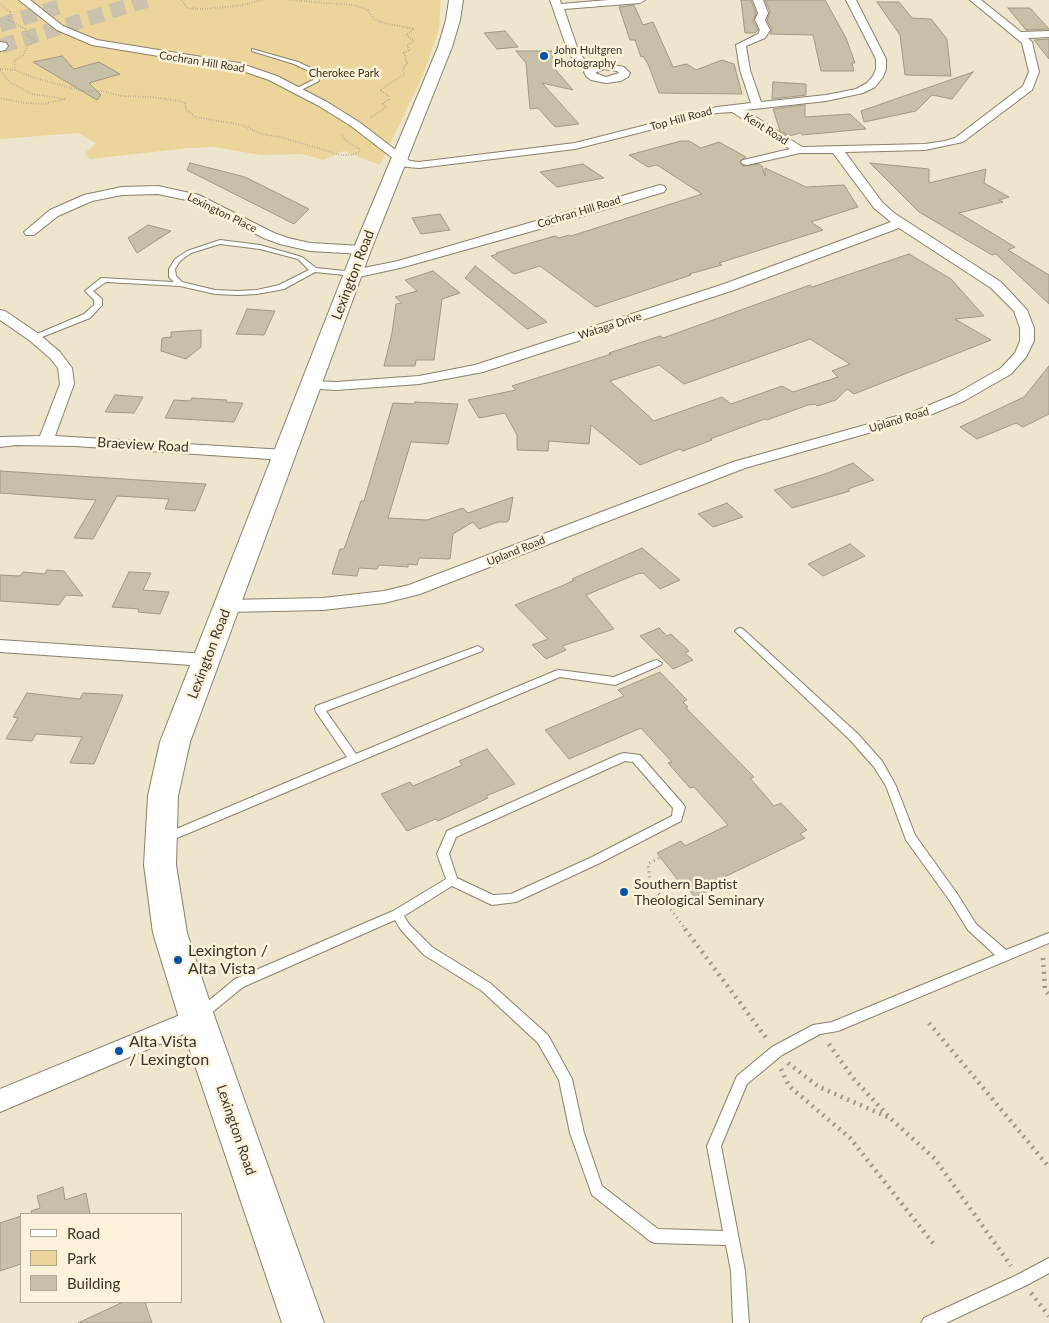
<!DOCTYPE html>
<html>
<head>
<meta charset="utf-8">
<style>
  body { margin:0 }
  #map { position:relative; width:1049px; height:1323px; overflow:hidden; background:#eee5cd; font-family:Lato,sans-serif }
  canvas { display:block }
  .legend { position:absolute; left:20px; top:1213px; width:162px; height:90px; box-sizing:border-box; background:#fcf2da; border:1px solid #aea694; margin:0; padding:6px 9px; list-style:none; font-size:15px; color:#38352b }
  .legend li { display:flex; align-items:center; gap:10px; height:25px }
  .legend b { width:25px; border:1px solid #aea694 }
</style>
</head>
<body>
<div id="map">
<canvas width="1049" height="1323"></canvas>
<ul class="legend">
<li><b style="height:6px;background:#fff"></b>Road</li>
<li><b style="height:14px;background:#ebd59b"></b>Park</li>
<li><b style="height:14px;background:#c8bfa7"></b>Building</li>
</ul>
</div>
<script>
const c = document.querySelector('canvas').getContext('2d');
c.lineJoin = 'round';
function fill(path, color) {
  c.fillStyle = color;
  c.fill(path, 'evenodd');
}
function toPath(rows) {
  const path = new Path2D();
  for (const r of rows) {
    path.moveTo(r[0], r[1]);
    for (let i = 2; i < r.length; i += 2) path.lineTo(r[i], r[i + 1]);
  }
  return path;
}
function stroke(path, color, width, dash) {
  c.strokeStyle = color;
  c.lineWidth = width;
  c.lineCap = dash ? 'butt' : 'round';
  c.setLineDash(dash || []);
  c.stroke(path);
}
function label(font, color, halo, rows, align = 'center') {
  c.font = font + ' Lato,sans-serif';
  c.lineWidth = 5;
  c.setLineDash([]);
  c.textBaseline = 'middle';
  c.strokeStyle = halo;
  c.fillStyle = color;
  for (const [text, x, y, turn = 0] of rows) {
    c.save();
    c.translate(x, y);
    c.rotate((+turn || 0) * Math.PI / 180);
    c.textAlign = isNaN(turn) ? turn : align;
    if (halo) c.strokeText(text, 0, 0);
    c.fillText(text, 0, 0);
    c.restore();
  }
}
fill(toPath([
  [0,0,441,0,439,29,423,75,380,165,344,151,323,160,302,154,261,155,214,147,189,148,90,159,85,153,96,143,78,133,0,139]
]), '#ebd59b');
const building = toPath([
  [741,0,751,0,756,13,753,21,758,30,755,33,745,33,741,0],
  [765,0,825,0,846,38,855,63,852,63,854,71,821,71,813,35,770,34,772,29,767,20,770,12,765,0],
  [877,2,899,2,912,18,931,19,947,39,951,76,905,75,900,35,877,2],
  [634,5,643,25,653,22,673,67,687,64,696,70,722,60,734,64,742,94,659,93,648,64,643,56,641,57,635,40,630,40,619,7,634,5],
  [1008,8,1030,8,1049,29,1026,30,1008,8],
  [505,31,518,47,497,49,484,33,505,31],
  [1049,39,1049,59,1034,40,1049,39],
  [516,51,552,51,554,68,573,90,542,83,579,124,555,127,538,108,530,109,526,63,516,51],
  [62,56,74,69,99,62,120,74,89,83,101,95,97,100,33,62,62,56],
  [973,72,952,99,932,95,916,111,864,122,861,111,973,72],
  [773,82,806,84,806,95,772,99,773,82],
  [805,105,805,117,850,114,866,129,802,135,801,133,789,136,780,131,773,109,805,105],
  [681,141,689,141,701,148,719,142,746,157,740,161,743,166,759,164,762,166,765,176,765,168,806,187,844,185,858,207,811,222,823,230,719,263,722,265,689,274,691,275,596,307,540,266,514,274,491,256,497,254,496,253,555,236,559,238,569,235,571,236,702,194,657,165,648,167,629,155,681,141],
  [190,163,245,177,309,209,294,224,187,170,190,163],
  [870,163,929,169,929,183,986,169,984,183,1009,197,999,200,1003,202,959,213,1015,247,1008,250,1049,275,1049,304,996,254,992,255,919,212,870,163],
  [583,164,604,178,557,187,540,172,583,164],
  [440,214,450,230,421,234,412,218,440,214],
  [148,225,171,231,137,253,128,238,148,225],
  [909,254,951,279,984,316,955,319,991,340,854,394,847,389,836,400,817,406,815,404,808,405,767,420,765,419,710,439,712,440,683,451,680,449,640,465,591,425,589,444,549,441,548,451,517,450,517,435,505,413,479,418,468,400,516,390,512,386,611,354,609,353,660,336,663,338,810,285,812,287,909,254],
  [810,339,850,364,832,371,838,377,793,392,782,386,731,404,722,397,654,421,610,381,659,365,684,384,810,339],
  [475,266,547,322,527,329,465,278,475,266],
  [433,271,460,293,442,299,434,360,416,360,415,366,384,366,392,333,396,304,402,303,395,297,417,291,405,280,433,271],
  [247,309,275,311,264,335,236,334,247,309],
  [201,330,201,347,186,359,161,351,162,338,171,337,171,332,201,330],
  [1049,366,1049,414,1023,427,1016,423,977,439,960,427,1024,397,1049,366],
  [115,395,143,397,134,413,105,412,115,395],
  [192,398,227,400,226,402,243,403,234,422,165,418,174,400,190,401,192,398],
  [415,402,458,404,448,444,411,442,388,518,427,520,463,508,468,513,513,497,509,520,507,522,498,522,479,529,473,522,453,534,450,559,419,558,417,565,408,564,408,567,379,565,377,569,359,568,357,576,332,574,340,549,344,549,361,501,364,501,393,403,414,404,415,402],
  [853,463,874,480,848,489,850,491,792,508,774,490,825,474,853,463],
  [0,471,155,481,206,484,195,511,165,509,169,499,117,496,93,539,74,538,96,500,0,493,0,471],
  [727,503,743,517,713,527,698,514,727,503],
  [850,544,865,556,823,576,808,564,850,544],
  [642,548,680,580,660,589,643,573,637,574,586,595,614,629,562,646,566,650,546,659,532,645,548,639,515,605,564,585,574,580,572,579,642,548],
  [47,570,64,571,83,596,66,595,59,605,0,601,0,575,20,576,23,572,45,574,47,570],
  [129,572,151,573,143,590,169,592,160,614,138,612,139,609,112,607,129,572],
  [659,628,667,636,671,634,689,651,685,653,693,660,673,669,640,636,659,628],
  [660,672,687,700,683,702,688,707,686,708,754,777,750,778,774,806,781,803,807,830,800,834,805,838,714,882,718,886,695,897,687,887,684,888,657,853,681,841,685,846,728,825,694,787,690,788,668,763,672,762,641,728,569,759,545,730,624,696,618,690,660,672],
  [27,693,80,699,83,693,123,695,94,764,70,763,82,737,36,734,32,741,6,739,18,718,13,717,27,693],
  [487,749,515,784,486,796,488,798,438,821,436,819,407,831,381,794,410,782,413,786,462,765,459,761,487,749],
  [63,1187,65,1200,86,1193,90,1214,32,1214,31,1211,40,1208,37,1196,63,1187],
  [21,1216,21,1264,0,1271,0,1223,21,1216],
  [123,1302,145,1302,152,1323,78,1323,123,1302]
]);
fill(building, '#c8bfa7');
stroke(building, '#a09881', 1);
stroke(toPath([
  [0,25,62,6],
  [1,46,147,0]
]), '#cac2ad', 15, [15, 8]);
const service = toPath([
  [252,49,298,62,313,69,319,75,319,81,299,91,295,91,295,89,313,80,313,75,309,71,294,64,252,51,252,49],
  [220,240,260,245,302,257,316,268,354,272,358,274,354,276,315,272,284,289,257,294,238,295,215,294,180,286,106,282,93,291,102,299,102,305,90,318,37,339,34,339,30,337,84,314,94,305,94,300,85,291,101,278,174,282,169,277,169,269,175,259,187,251,220,240],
  [220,244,260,249,298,259,309,270,279,285,257,290,238,291,215,290,182,282,176,276,175,269,180,261,191,253,220,244],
  [740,628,743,629,858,734,882,761,896,786,915,835,958,895,976,924,1006,950,1049,933,1049,943,838,1031,820,1034,782,1055,747,1084,721,1146,745,1271,749,1323,733,1323,731,1271,726,1245,655,1243,650,1241,592,1195,570,1133,559,1080,538,1043,482,991,424,955,401,930,395,920,243,987,204,1019,200,1021,196,1019,194,1015,196,1011,235,979,393,911,446,879,437,854,447,831,620,754,624,753,640,755,683,804,685,807,681,821,600,863,516,902,492,905,452,886,404,916,409,924,432,947,490,983,548,1035,572,1079,584,1133,602,1186,658,1229,723,1231,707,1146,737,1076,772,1047,813,1025,832,1022,995,955,968,930,950,901,906,840,886,786,874,767,850,740,737,633,735,631,737,629,740,628],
  [625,761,633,762,673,808,672,816,592,857,511,894,493,895,457,878,449,854,456,837,625,761],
  [478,646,483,649,482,651,326,711,356,754,555,671,559,670,614,677,653,661,657,660,662,663,661,665,615,685,560,677,170,841,166,842,162,841,160,838,162,835,347,757,316,712,315,709,316,706,478,646],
  [1049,1258,1049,1273,1027,1285,946,1323,921,1323,924,1318,1017,1275,1049,1258]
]);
const minor = toPath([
  [19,0,30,0,63,26,97,40,239,63,277,76,327,102,359,122,410,161,419,162,575,143,717,107,751,103,740,70,736,45,758,34,760,30,755,20,758,13,753,0,763,0,768,13,765,20,770,30,765,38,746,46,750,70,761,102,826,95,856,89,867,83,873,76,876,69,876,59,846,0,856,0,886,59,886,69,883,77,875,87,863,93,826,101,745,110,802,147,925,144,945,141,955,138,1023,86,1029,72,1022,43,970,0,981,0,1021,32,1049,31,1049,37,1028,38,1032,42,1039,72,1032,90,963,142,925,150,845,152,882,202,894,213,1001,282,1027,310,1034,328,1034,341,1026,357,1011,374,964,401,925,417,745,468,420,594,384,603,323,610,227,612,221,610,218,606,221,602,227,600,323,598,384,591,409,585,733,462,915,411,954,395,1001,368,1015,353,1020,341,1020,328,1014,311,991,288,899,228,734,290,483,372,419,384,336,390,306,388,304,385,306,382,311,381,336,382,419,376,475,365,724,284,891,222,874,208,833,153,800,153,747,165,743,164,741,162,743,160,790,149,732,112,717,113,575,149,419,168,407,167,403,166,351,126,319,106,269,80,237,69,92,45,57,30,19,0],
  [550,0,560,0,561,4,608,0,645,0,640,3,564,9,579,53,585,60,594,65,604,63,624,67,630,73,628,77,621,81,606,83,591,80,586,76,584,72,586,69,577,64,569,54,550,0],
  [604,69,617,71,619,73,606,77,595,73,604,69],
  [660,185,664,186,666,189,664,192,529,232,400,268,354,278,347,274,349,271,398,261,660,185],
  [158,186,199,195,274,233,288,238,310,243,362,246,368,250,362,254,310,251,280,244,266,239,191,201,158,194,122,195,92,201,58,216,34,235,26,235,24,232,50,210,84,195,122,187,158,186],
  [0,310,5,311,39,334,60,352,72,368,74,384,55,436,285,450,291,452,293,455,291,458,285,460,75,446,16,445,0,447,0,437,40,436,60,384,58,368,50,358,29,340,0,320,0,310],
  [0,640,206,654,213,655,215,660,213,665,206,666,0,652,0,640],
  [197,1008,205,1011,209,1018,205,1025,0,1112,0,1089,197,1008]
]);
const primary = toPath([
  [449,0,463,0,460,20,452,47,371,250,190,742,178,796,176,865,187,933,215,1018,324,1323,282,1323,179,1018,153,933,144,865,148,796,160,742,353,250,438,47,446,20,449,0]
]);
const motorway = toPath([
  [0,42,6,43,8,46,5,50,0,51,0,42]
]);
stroke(service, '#89806a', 2);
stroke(minor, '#89806a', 2);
stroke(primary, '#89806a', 2);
stroke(motorway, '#89806a', 2);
stroke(toPath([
  [182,0,187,8,202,9,237,6,263,0],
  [289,0,353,5,368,10,373,18,380,22,414,29,406,35,414,41,407,46,410,50,404,53,407,63,402,70,405,74,380,90,389,96,389,99,383,104,386,107,370,118],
  [0,4,10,12,8,20,25,29,27,35,36,41,26,47,24,55,14,61,15,70,32,77,82,91,103,91,121,96,152,97,180,101,185,103,186,110,196,117,242,125,261,134,281,137,340,155,352,155,360,152,359,149,344,139,342,134],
  [0,69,15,70],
  [0,71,11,83,32,94,65,99,44,104,25,103,0,98]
]), '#9e9785', 2, [0.5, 2]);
stroke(toPath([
  [659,858,648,864,650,882,686,930]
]), '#9e9785', 3, [1, 4]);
stroke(toPath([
  [685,929,767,1039],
  [1043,958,1045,990,1049,995],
  [929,1023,1049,1167],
  [829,1044,853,1078,890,1118,935,1159,1011,1266],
  [788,1063,819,1087,890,1118],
  [781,1069,789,1086,850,1138,936,1247],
  [1031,1293,1049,1316]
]), '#9e9785', 4.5, [2, 5]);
fill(service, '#fff');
fill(minor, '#fff');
fill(primary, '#fff');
fill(motorway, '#fff');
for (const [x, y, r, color] of [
  [544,56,5,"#0355a3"],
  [624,892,5,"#0355a3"],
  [178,960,5,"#0355a3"],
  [119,1051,5,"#0355a3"]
]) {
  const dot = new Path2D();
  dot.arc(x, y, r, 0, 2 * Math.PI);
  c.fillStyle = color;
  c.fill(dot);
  stroke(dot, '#fcf2da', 2);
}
label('11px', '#38352b', '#fcf2da', [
  ["John Hultgren",554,50],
  ["Photography",554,63]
], 'left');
label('11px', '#38352b', '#fcf2da', [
  ["Cochran Hill Road",202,62,9],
  ["Top Hill Road",681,119,-15],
  ["Kent Road",766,129,32],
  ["Cochran Hill Road",579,212,-17],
  ["Lexington Place",222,213,26],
  ["Wataga Drive",610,326,-18],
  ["Upland Road",899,420,-17],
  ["Upland Road",516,551,-22]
]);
label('11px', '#392e0f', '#fcf2da', [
  ["Cherokee Park",344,73]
]);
label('14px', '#38352b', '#fcf2da', [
  ["Lexington Road",353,275,-69],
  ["Braeview Road",143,445,3],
  ["Lexington Road",209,654,-69],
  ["Lexington Road",236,1130,71]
]);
label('14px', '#38352b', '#fcf2da', [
  ["Southern Baptist",634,884],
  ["Theological Seminary",634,900]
], 'left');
label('16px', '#38352b', '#fcf2da', [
  ["Lexington /",188,951],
  ["Alta Vista",188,969],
  ["Alta Vista",129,1042],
  ["/ Lexington",129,1060]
], 'left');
</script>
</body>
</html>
